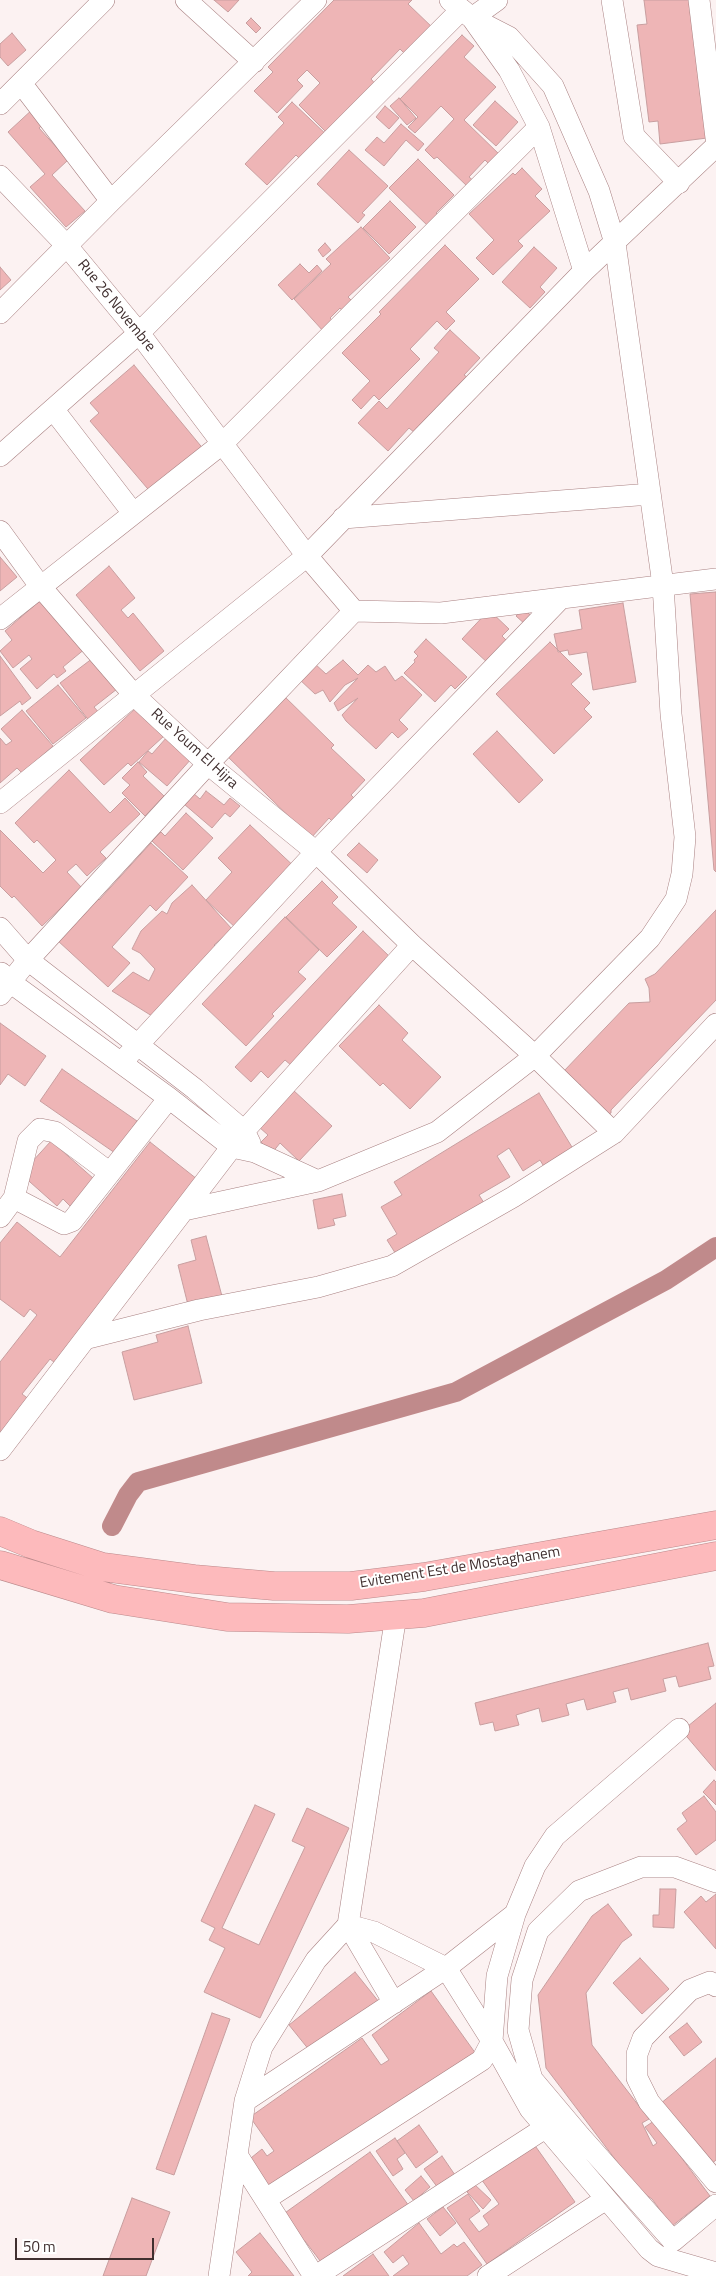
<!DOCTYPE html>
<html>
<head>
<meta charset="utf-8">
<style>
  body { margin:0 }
  #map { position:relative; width:716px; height:2276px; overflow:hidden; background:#fcf2f2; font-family:"Titillium Web",sans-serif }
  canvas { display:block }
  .scale { position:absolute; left:15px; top:2238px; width:139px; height:22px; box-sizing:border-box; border:2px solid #402f2f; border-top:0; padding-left:6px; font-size:15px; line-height:18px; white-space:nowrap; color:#402f2f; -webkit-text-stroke:4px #fff; paint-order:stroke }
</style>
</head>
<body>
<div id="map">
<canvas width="716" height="2276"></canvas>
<div class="scale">50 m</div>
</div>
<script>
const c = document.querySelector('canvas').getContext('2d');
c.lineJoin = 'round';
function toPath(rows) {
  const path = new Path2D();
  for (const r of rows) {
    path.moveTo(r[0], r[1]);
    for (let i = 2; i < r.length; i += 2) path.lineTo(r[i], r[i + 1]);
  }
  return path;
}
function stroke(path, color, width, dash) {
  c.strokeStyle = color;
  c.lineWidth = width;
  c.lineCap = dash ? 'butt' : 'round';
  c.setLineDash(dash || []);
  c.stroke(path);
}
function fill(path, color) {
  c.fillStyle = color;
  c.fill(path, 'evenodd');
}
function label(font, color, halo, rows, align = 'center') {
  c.font = font + ' "Titillium Web",sans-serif';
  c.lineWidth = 4;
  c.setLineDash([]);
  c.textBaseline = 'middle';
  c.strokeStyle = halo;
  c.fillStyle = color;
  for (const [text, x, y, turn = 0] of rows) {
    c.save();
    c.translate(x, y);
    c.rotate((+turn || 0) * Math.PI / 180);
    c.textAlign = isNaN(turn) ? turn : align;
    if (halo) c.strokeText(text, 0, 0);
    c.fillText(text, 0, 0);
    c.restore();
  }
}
stroke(toPath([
  [112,1526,128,1495,138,1482,456,1392,666,1280,716,1247]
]), '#c08a8b', 20);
const building = toPath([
  [214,0,239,0,228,12,214,0],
  [334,0,412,0,408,4,434,29,407,56,400,49,371,79,377,86,329,135,299,105,320,83,307,70,297,80,303,86,277,113,254,91,273,72,268,67,334,0],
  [644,0,691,0,707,138,660,144,658,121,649,122,637,25,647,24,644,0],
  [251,18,261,28,256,33,246,23,251,18],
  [12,33,26,50,8,66,0,57,0,44,12,33],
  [462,35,474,46,464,57,496,87,464,120,501,156,491,166,485,160,469,177,475,182,469,188,437,157,434,159,425,150,454,119,441,106,415,133,408,127,418,117,400,99,462,35],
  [399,98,416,118,407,125,390,106,399,98],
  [495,101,518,122,496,146,473,125,495,101],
  [292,102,329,137,304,163,296,155,267,185,245,164,284,123,278,117,292,102],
  [385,106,399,118,389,129,376,117,385,106],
  [34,108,46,122,39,128,68,160,52,175,85,211,66,227,30,187,45,174,8,132,34,108],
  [401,124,424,144,418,151,406,140,384,166,365,150,377,137,384,143,401,124],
  [349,150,388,186,362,213,365,215,358,223,317,184,349,150],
  [418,159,454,195,436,213,441,218,431,229,389,188,418,159],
  [522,168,542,189,535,196,550,211,518,241,523,246,493,275,476,258,494,240,469,214,513,173,515,175,522,168],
  [390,201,416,227,389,254,363,228,390,201],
  [361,227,390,258,348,297,354,303,344,313,340,308,330,318,334,322,324,332,294,299,331,264,326,259,361,227],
  [325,243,331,250,323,257,318,250,325,243],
  [445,245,479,279,446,312,455,321,446,330,437,321,410,349,420,359,379,400,374,395,361,409,352,400,370,381,342,353,381,314,379,312,445,245],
  [534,247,557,268,540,287,545,292,530,308,502,282,534,247],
  [300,264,309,273,317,265,322,271,292,300,278,285,300,264],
  [0,267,11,280,0,290,0,267],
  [450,330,480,358,464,375,467,377,415,433,409,428,388,451,358,423,379,401,387,409,439,352,434,348,450,330],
  [134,365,205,451,153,495,90,421,99,413,90,403,134,365],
  [0,557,17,577,0,591,0,557],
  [109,566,135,598,121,610,128,618,133,613,164,651,140,671,76,595,109,566],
  [716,592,716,872,714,870,690,594,716,592],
  [43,598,86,648,63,667,66,671,57,678,54,674,37,689,20,669,32,659,29,655,13,668,0,651,12,640,5,631,43,598],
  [623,603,636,682,593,690,587,652,569,655,568,650,558,652,554,634,582,629,579,610,623,603],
  [523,609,533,617,526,625,516,616,523,609],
  [489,610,509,629,502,636,510,644,490,665,462,639,489,610],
  [426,639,467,677,455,689,451,685,435,702,404,673,415,662,414,660,418,656,414,652,426,639],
  [550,642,582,674,571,684,590,703,584,709,592,717,554,754,496,694,550,642],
  [0,656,31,698,22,705,20,701,0,716,0,656],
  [93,658,117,689,94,707,100,714,90,722,60,683,93,658],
  [343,660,358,675,368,665,376,672,385,666,395,681,402,676,422,695,399,720,408,729,398,738,392,732,376,749,346,721,342,715,358,698,338,711,334,703,358,678,345,685,330,702,323,690,315,694,298,678,314,663,326,674,343,660],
  [58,685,86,718,53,744,26,711,58,685],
  [282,694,334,745,331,748,365,780,351,795,358,802,336,825,329,818,311,838,225,754,282,694],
  [137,707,164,736,131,766,128,763,104,785,80,760,137,707],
  [22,710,53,746,22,773,17,768,0,783,0,738,6,745,12,741,1,729,22,710],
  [497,731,543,780,519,803,473,754,497,731],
  [167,737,192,758,167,786,139,762,148,751,152,754,167,737],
  [138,762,147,772,143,776,164,796,145,816,122,793,130,785,122,778,138,762],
  [69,770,110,813,125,798,140,814,100,852,106,858,87,876,76,864,67,872,82,888,42,926,14,896,12,898,0,886,0,830,43,873,56,860,37,840,34,843,15,823,69,770],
  [206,791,224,805,230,798,240,806,230,817,225,813,212,828,184,804,193,793,200,799,206,791],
  [186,813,213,838,183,870,152,841,161,832,165,836,186,813],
  [250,825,299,871,238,930,206,900,232,872,218,858,250,825],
  [151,843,188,877,156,911,150,905,112,947,130,963,108,987,57,940,96,897,99,900,151,843],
  [359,843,378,860,367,873,347,855,359,843],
  [322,881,338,897,332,903,357,927,327,957,286,917,322,881],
  [192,885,232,929,214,945,220,951,152,1016,112,991,133,972,149,981,155,969,140,953,132,949,141,931,162,911,167,914,172,903,192,885],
  [716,910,716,1000,611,1110,611,1113,605,1116,581,1093,580,1084,573,1091,563,1072,629,1003,650,1002,649,988,645,979,655,974,716,910],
  [285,917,319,950,298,972,306,979,272,1014,274,1016,246,1046,202,1004,285,917],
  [363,931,389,956,356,1000,351,996,292,1066,285,1060,268,1078,261,1071,251,1082,235,1067,363,931],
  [379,1005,408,1033,402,1040,441,1077,410,1109,383,1083,380,1086,339,1046,379,1005],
  [0,1023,46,1056,25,1086,8,1074,0,1085,0,1023],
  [62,1069,137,1121,115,1153,40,1101,62,1069],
  [293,1090,332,1126,299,1161,280,1143,272,1153,261,1142,268,1135,259,1127,293,1090],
  [539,1093,575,1152,546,1170,540,1160,523,1171,509,1148,497,1156,510,1177,479,1195,486,1206,399,1259,387,1240,397,1234,381,1207,402,1195,394,1182,539,1093],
  [51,1141,94,1179,70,1206,63,1199,57,1206,21,1174,51,1141],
  [150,1142,202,1183,59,1366,50,1359,22,1394,30,1400,0,1439,0,1362,37,1315,30,1309,24,1317,0,1299,0,1243,17,1222,60,1257,150,1142],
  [342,1194,346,1216,333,1219,335,1225,318,1229,313,1200,342,1194],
  [206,1236,223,1300,189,1309,178,1265,196,1260,191,1240,206,1236],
  [188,1326,202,1383,134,1400,122,1352,158,1342,156,1335,188,1326],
  [708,1643,714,1666,708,1667,711,1679,679,1687,676,1676,663,1679,666,1691,631,1700,628,1688,613,1692,616,1702,587,1710,584,1699,566,1704,569,1715,542,1722,539,1708,516,1715,519,1725,495,1731,493,1722,480,1725,475,1703,708,1643],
  [716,1703,716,1771,682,1731,716,1703],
  [714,1780,716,1782,716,1805,703,1792,714,1780],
  [704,1796,716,1812,716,1840,696,1855,677,1829,687,1821,682,1813,704,1796],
  [255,1805,275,1814,222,1928,259,1945,305,1847,292,1841,307,1808,349,1828,260,2018,204,1992,225,1948,209,1940,215,1928,201,1921,255,1805],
  [660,1889,676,1889,674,1928,653,1927,653,1915,659,1915,660,1889],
  [716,1894,716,1949,684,1912,701,1896,706,1902,716,1894],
  [608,1904,632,1935,622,1942,586,1993,592,2045,649,2119,642,2123,653,2146,657,2143,645,2127,654,2121,710,2196,672,2226,652,2199,620,2177,621,2167,546,2068,538,1995,592,1916,608,1904],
  [640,1958,669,1989,642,2014,613,1983,640,1958],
  [355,1972,379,2002,314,2056,289,2025,355,1972],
  [431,1991,476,2054,271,2197,246,2162,262,2149,267,2156,274,2151,250,2117,362,2038,381,2065,389,2060,372,2035,431,1991],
  [212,2013,230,2019,174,2175,156,2169,212,2013],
  [687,2023,702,2042,684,2056,669,2037,687,2023],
  [716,2058,716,2160,710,2165,660,2104,716,2058],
  [419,2125,438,2152,416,2168,397,2141,419,2125],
  [395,2138,405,2153,397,2159,403,2169,393,2176,376,2151,395,2138],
  [531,2140,575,2202,487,2264,447,2208,468,2194,480,2211,469,2219,479,2232,489,2225,483,2216,499,2204,479,2176,531,2140],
  [370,2152,409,2206,324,2266,305,2241,302,2243,282,2215,370,2152],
  [442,2156,455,2175,438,2188,424,2169,442,2156],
  [421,2176,430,2187,414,2201,405,2190,421,2176],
  [474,2184,491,2200,483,2209,467,2192,474,2184],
  [132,2198,170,2212,146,2276,103,2276,132,2198],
  [443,2207,456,2223,440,2236,427,2219,443,2207],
  [419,2223,441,2254,454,2244,457,2247,464,2242,482,2265,467,2276,393,2276,409,2264,403,2255,393,2263,384,2252,419,2223],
  [260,2233,294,2276,248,2276,252,2272,236,2252,260,2233],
  [373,2254,389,2276,343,2276,373,2254]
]);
fill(building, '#eeb5b6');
stroke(building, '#c89e9f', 1);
const minor = toPath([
  [186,0,254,62],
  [497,0,472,18,509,70,539,127,584,271],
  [612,0,634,136,679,183],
  [699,0,716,138],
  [21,83,111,201],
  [0,104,104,0],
  [0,176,67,246,139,333,307,556,354,611,441,613,716,579],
  [0,313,111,201,316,0],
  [53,409,133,513],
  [0,456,139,333,461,10],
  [343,518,650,494],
  [0,531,40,586,134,695,208,764,316,852,412,945,535,1056,614,1133],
  [0,619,223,443,539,127],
  [0,803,307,556,584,271,716,146],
  [0,928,28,960,195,1089,244,1131,250,1143],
  [1,973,10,982,169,1098,232,1147,255,1152,318,1181],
  [0,995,28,960,208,764,354,611],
  [121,1063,316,852,560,599],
  [14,1198,28,1141,40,1129,55,1132,110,1173],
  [184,1210,318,1181,437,1132,535,1056,650,938,676,899,682,874,685,837,671,714,663,585,615,243,599,191,553,86,509,37,472,18,450,0],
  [0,1217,14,1198,64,1224,72,1221,169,1098],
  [88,1338,199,1310,318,1287,392,1266,513,1197,614,1133,716,1024],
  [0,1450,244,1131,412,945],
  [679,1729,555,1836,535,1866,515,1914,497,1976,492,2041,530,2109,649,2249,658,2256,716,2273],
  [716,1882,675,1867,641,1867,579,1891,538,1931,522,1980,518,2030,532,2079,580,2136,673,2241,716,2205],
  [716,1986,710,1982,690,1990,643,2038,637,2054,637,2078,649,2102,716,2182],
  [394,2003,348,1925,396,1615],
  [245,2101,446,1968,515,1914],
  [237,2155,314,2276],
  [219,2276,245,2101,262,2047,316,1960,348,1925,374,1932,446,1968,492,2041,482,2060,266,2199],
  [316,2276,545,2128],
  [488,2276,606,2199]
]);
const highway = toPath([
  [0,1531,31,1544,103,1567,194,1579,274,1586,351,1586,424,1577,716,1525],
  [0,1565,113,1599,227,1617,348,1619,424,1613,716,1556]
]);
stroke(minor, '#a98182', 22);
stroke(highway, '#bb898b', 29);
stroke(minor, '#fff', 21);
stroke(highway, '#fdbabc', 28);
label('15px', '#402f2f', '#fff', [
  ["Rue 26 Novembre",116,306,51],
  ["Rue Youm El Hijra",194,749,42],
  ["Evitement Est de Mostaghanem",460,1568,-9]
]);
</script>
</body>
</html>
